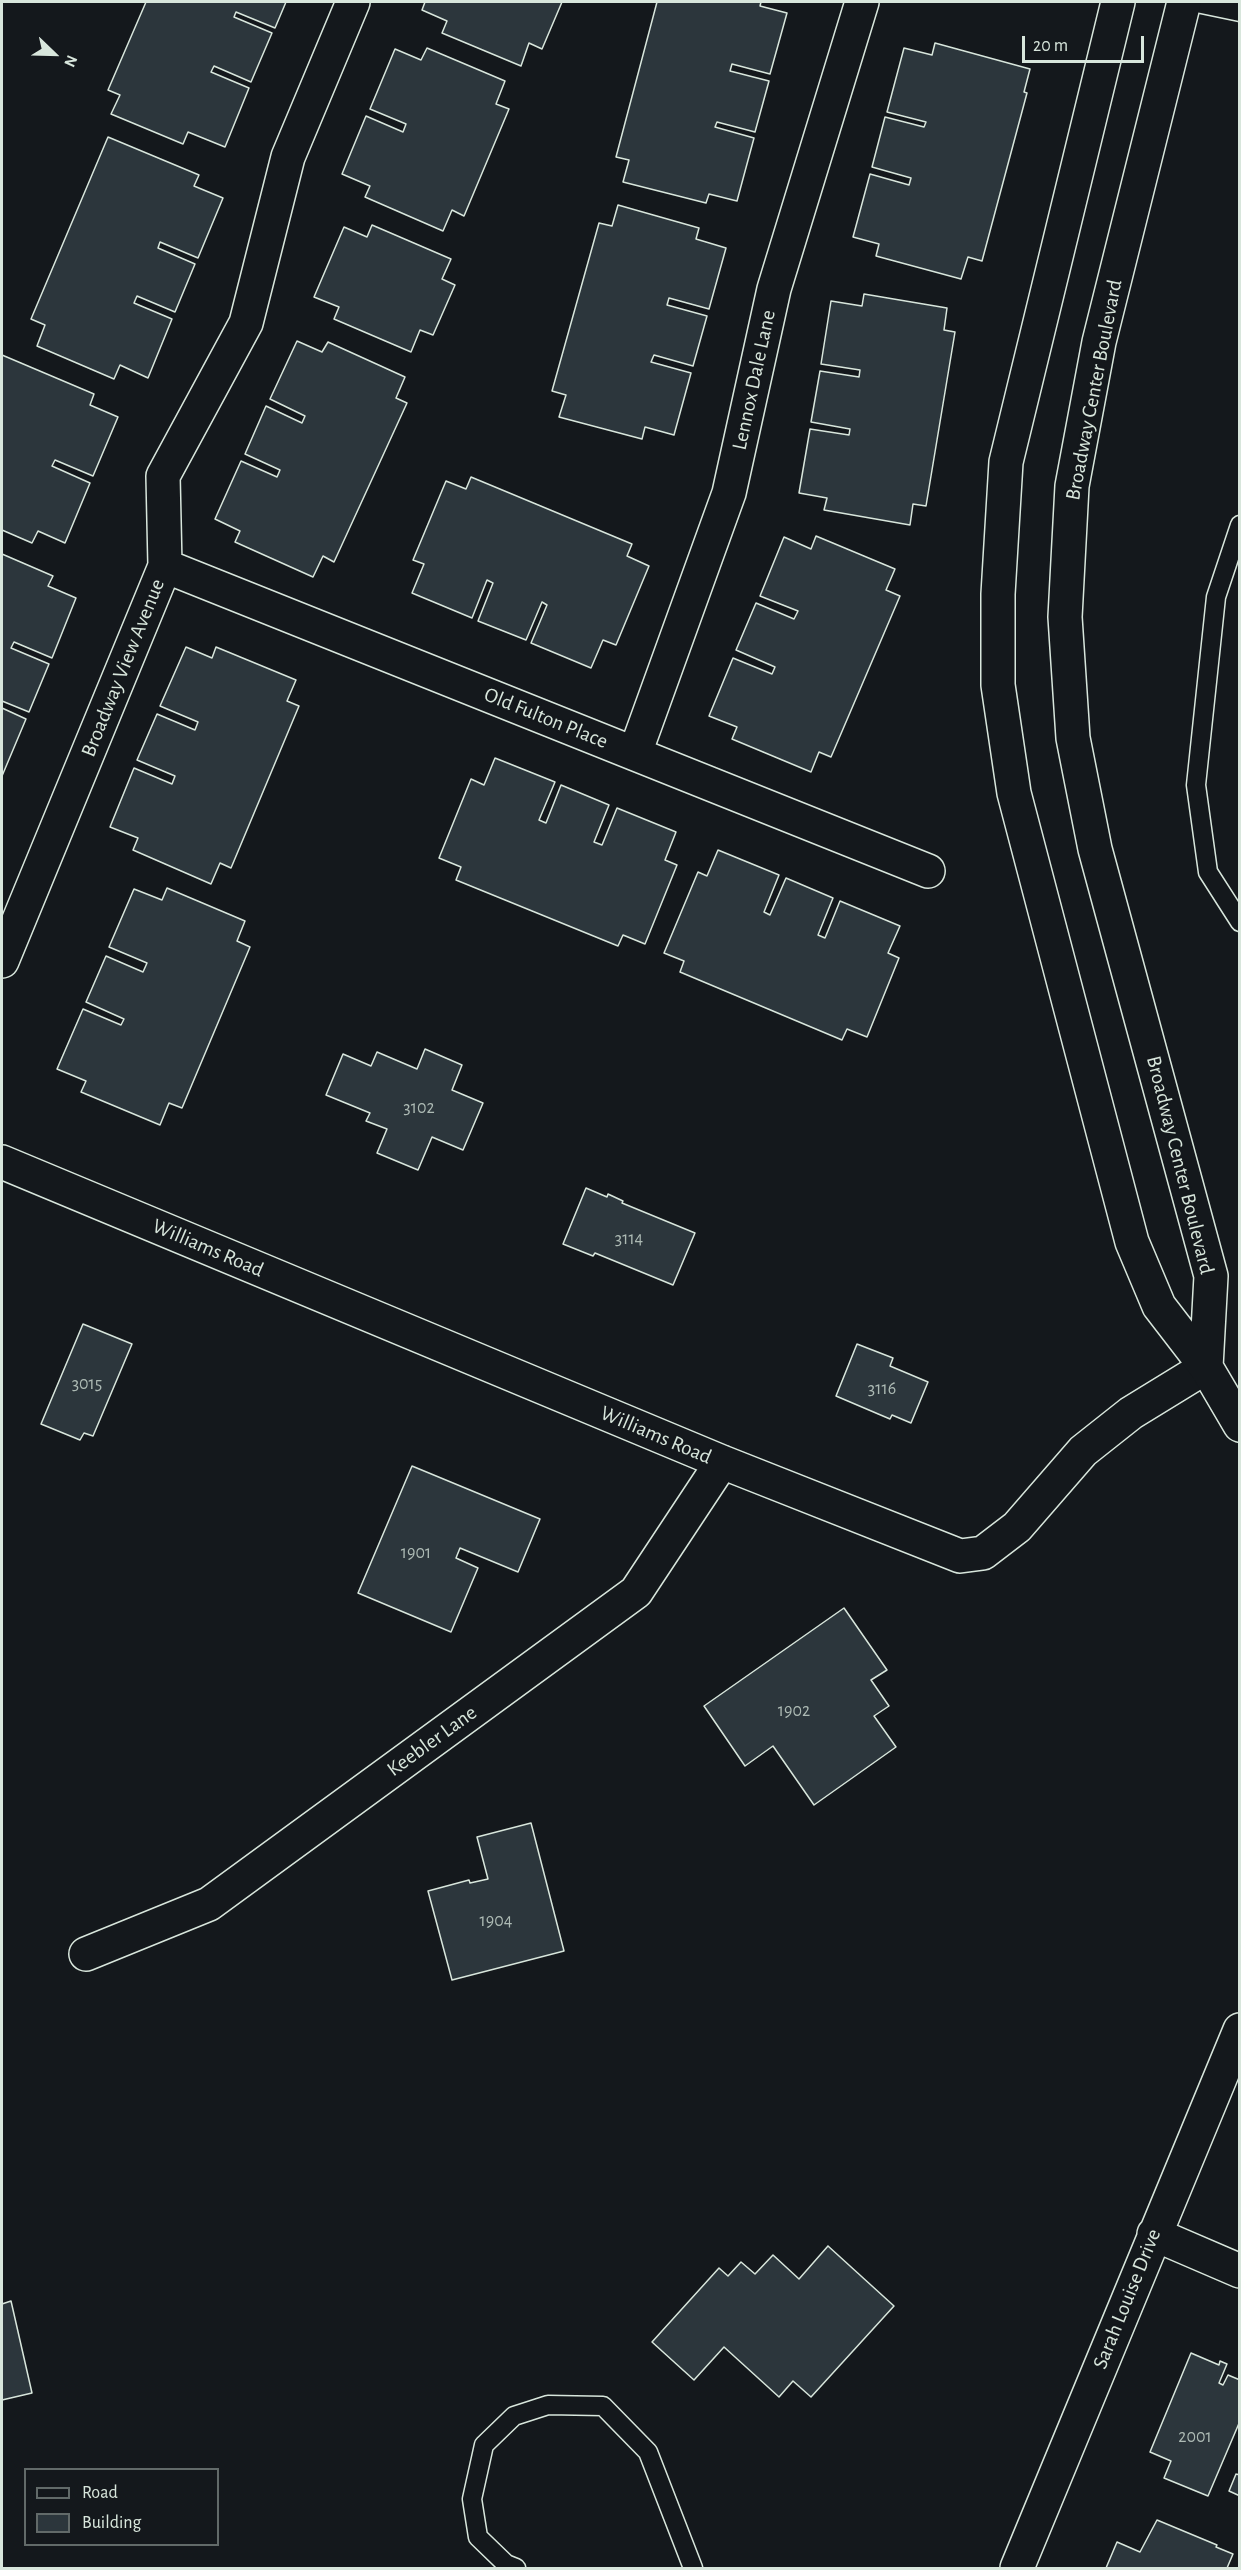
<!DOCTYPE html>
<html>
<head>
<meta charset="utf-8">
<style>
  body { margin:0 }
  #map { position:relative; width:1241px; height:2570px; overflow:hidden; background:#14181c; font-family:"Alegreya Sans",sans-serif }
  canvas { display:block }
  .frame { position:absolute; inset:0; border:3px solid #d8e6dc; pointer-events:none }
  .legend { position:absolute; left:24px; top:2468px; width:195px; height:78px; box-sizing:border-box; background:#14181c; border:2px solid #626a69; margin:0; padding:8px 10px; list-style:none; font-size:18px; color:#d8e6dc }
  .legend li { display:flex; align-items:center; gap:12px; height:30px }
  .legend b { width:30px; border:2px solid #626a69 }
  .north { position:absolute; left:24px; top:24px; width:60px; height:60px; -webkit-text-stroke:4px #14181c; paint-order:stroke; rotate:113deg; font-size:16px; font-weight:700; line-height:24px; text-align:center; color:#d8e6dc }
  .north::after { content:''; display:block; margin:auto; width:21px; height:27px; background:#d8e6dc; clip-path:polygon(50% 0,100% 100%,50% 72%,0 100%) }
  .scale { position:absolute; left:1022px; top:36px; width:122px; height:27px; box-sizing:border-box; border:3px solid #d8e6dc; border-top:0; padding-left:8px; font-size:18px; line-height:21px; white-space:nowrap; color:#d8e6dc; -webkit-text-stroke:4px #14181c; paint-order:stroke }
</style>
</head>
<body>
<div id="map">
<canvas width="1241" height="2570"></canvas>
<div class="frame"></div>
<ul class="legend">
<li><b style="height:8px;background:#14181c"></b>Road</li>
<li><b style="height:16px;background:#2c363c"></b>Building</li>
</ul>
<div class="north">N</div>
<div class="scale">20 m</div>
</div>
<script>
const c = document.querySelector('canvas').getContext('2d');
c.lineJoin = 'round';
function fill(path, color) {
  c.fillStyle = color;
  c.fill(path, 'evenodd');
}
function toPath(rows) {
  const path = new Path2D();
  for (const r of rows) {
    path.moveTo(r[0], r[1]);
    for (let i = 2; i < r.length; i += 2) path.lineTo(r[i], r[i + 1]);
  }
  return path;
}
function stroke(path, color, width, dash) {
  c.strokeStyle = color;
  c.lineWidth = width;
  c.lineCap = dash ? 'butt' : 'round';
  c.setLineDash(dash || []);
  c.stroke(path);
}
function label(font, color, halo, rows, align = 'center') {
  c.font = font + ' "Alegreya Sans",sans-serif';
  c.lineWidth = 4.5;
  c.setLineDash([]);
  c.textBaseline = 'middle';
  c.strokeStyle = halo;
  c.fillStyle = color;
  for (const [text, x, y, turn = 0] of rows) {
    c.save();
    c.translate(x, y);
    c.rotate((+turn || 0) * Math.PI / 180);
    c.textAlign = isNaN(turn) ? turn : align;
    if (halo) c.strokeText(text, 0, 0);
    c.fillText(text, 0, 0);
    c.restore();
  }
}
const building = toPath([
  [146,2,286,2,275,28,236,12,234,17,272,33,251,82,214,66,211,72,249,88,225,147,188,132,183,144,111,114,120,95,108,90,146,2],
  [425,2,562,2,542,49,529,43,521,66,442,33,447,21,422,10,425,2],
  [657,2,761,2,760,6,787,13,770,74,732,64,730,71,769,81,755,132,717,122,715,127,754,138,737,201,709,194,706,203,623,182,629,160,616,157,657,2],
  [935,43,1030,69,1024,92,1027,93,982,261,968,257,961,279,876,256,879,244,853,237,870,174,909,185,911,178,872,167,885,117,924,127,926,122,887,112,904,48,932,55,935,43],
  [427,48,505,81,496,104,509,109,464,216,452,210,443,231,365,197,370,186,342,174,366,116,403,132,406,124,370,109,395,49,421,60,427,48],
  [108,137,199,175,194,186,223,198,198,258,160,242,158,248,195,264,175,312,137,296,134,303,172,319,148,378,120,365,114,379,37,346,45,325,31,319,108,137],
  [618,205,699,228,696,239,726,248,709,309,669,298,667,305,707,316,693,366,654,355,651,362,691,373,674,435,645,427,642,439,559,417,566,395,552,391,599,223,612,226,618,205],
  [372,225,451,259,442,279,455,285,433,335,420,330,411,352,334,319,339,307,314,297,344,227,367,237,372,225],
  [864,294,947,308,944,330,955,332,926,506,913,504,910,525,824,510,827,498,799,493,810,429,849,435,850,429,811,422,820,371,859,377,860,370,821,364,831,301,862,306,864,294],
  [297,341,322,352,328,342,405,377,396,398,407,403,334,562,323,556,313,577,235,542,240,531,215,519,241,461,277,477,280,470,245,454,266,406,302,423,305,416,270,399,297,341],
  [2,355,94,394,90,405,118,417,93,476,55,460,52,466,90,483,65,543,38,531,32,543,2,530,2,355],
  [471,477,632,544,627,556,649,566,616,645,603,640,591,668,531,643,547,605,542,602,526,640,478,621,493,583,487,580,472,618,412,593,424,564,413,560,446,481,466,489,471,477],
  [816,536,895,569,886,590,900,596,831,757,819,752,811,772,732,739,737,727,709,716,733,658,772,674,775,667,736,650,756,603,794,619,798,611,760,596,784,537,811,549,816,536],
  [2,554,53,576,48,586,76,598,52,658,14,642,11,648,49,664,29,712,2,701,2,554],
  [186,647,212,658,216,647,296,680,287,701,299,706,231,868,220,863,211,884,133,850,138,838,110,827,134,768,172,784,175,776,137,760,157,714,195,730,198,722,160,706,186,647],
  [2,708,26,719,2,776,2,708],
  [495,758,555,782,539,820,546,823,561,785,609,805,594,842,602,845,617,808,676,832,665,860,677,865,645,944,623,935,618,946,456,880,461,867,439,858,471,779,484,785,495,758],
  [718,850,779,875,764,912,770,915,786,878,833,898,818,935,825,938,840,901,900,926,888,953,899,958,867,1037,847,1029,842,1040,680,972,684,961,664,953,698,872,707,876,718,850],
  [167,888,245,921,237,941,250,947,182,1108,169,1103,160,1125,81,1092,86,1081,57,1069,83,1009,121,1025,124,1019,86,1002,106,956,143,972,147,963,109,947,134,889,162,900,167,888],
  [425,1049,462,1065,452,1090,483,1103,463,1150,432,1137,418,1170,377,1153,387,1129,366,1121,370,1113,326,1095,343,1054,371,1066,377,1052,417,1069,425,1049],
  [586,1188,607,1197,608,1194,623,1201,622,1203,695,1233,673,1285,595,1253,593,1256,563,1244,586,1188],
  [83,1324,132,1344,93,1436,84,1433,80,1440,41,1424,83,1324],
  [857,1344,893,1358,890,1366,928,1382,911,1423,892,1415,890,1419,836,1396,857,1344],
  [412,1466,540,1519,518,1572,460,1548,456,1558,478,1568,451,1632,358,1593,412,1466],
  [844,1608,887,1670,871,1680,889,1706,874,1716,896,1747,814,1805,773,1746,745,1766,704,1706,844,1608],
  [531,1823,564,1951,452,1980,428,1891,469,1880,470,1883,488,1879,477,1837,531,1823],
  [828,2246,894,2306,811,2397,793,2381,779,2397,724,2347,694,2380,652,2342,719,2268,728,2276,741,2262,755,2274,773,2255,799,2279,828,2246],
  [11,2301,32,2393,2,2400,2,2304,11,2301],
  [1191,2353,1219,2365,1220,2361,1227,2364,1219,2383,1223,2385,1228,2375,1240,2380,1240,2421,1208,2496,1164,2478,1171,2461,1150,2452,1191,2353],
  [1236,2474,1240,2475,1240,2496,1229,2491,1236,2474],
  [1157,2520,1217,2545,1216,2547,1233,2554,1227,2568,1106,2568,1117,2542,1140,2552,1157,2520]
]);
fill(building, '#2c363c');
stroke(building, '#d8e6dc', 1.5);
const lane = toPath([
  [1192,2,1240,12],
  [1240,525,1216,597,1196,785,1208,872,1240,922],
  [516,2568,506,2564,478,2537,472,2499,484,2445,514,2416,548,2405,603,2406,648,2452,693,2568]
]);
const street = toPath([
  [165,566,928,871],
  [635,753,729,493,774,289,862,2],
  [2,961,165,566,163,476,246,323,288,157,353,2],
  [2,1162,722,1462,960,1556,983,1553,1017,1527,1083,1451,1131,1413,1206,1367],
  [86,1954,209,1904,636,1592,722,1462],
  [1154,2234,1240,2271],
  [1017,2568,1240,2030]
]);
const secondary = toPath([
  [1118,2,1006,462,998,594,998,685,1014,793,1132,1242,1159,1306,1206,1367,1240,1425],
  [1184,2,1099,342,1072,486,1065,617,1073,738,1095,849,1211,1276,1206,1367]
]);
stroke(lane, '#d8e6dc', 21);
stroke(street, '#d8e6dc', 36);
stroke(secondary, '#d8e6dc', 36);
stroke(lane, '#14181c', 18);
stroke(street, '#14181c', 33);
stroke(secondary, '#14181c', 33);
label('18px', '#adbab4', null, [
  ["3102",419,1108],
  ["3114",629,1239],
  ["3015",87,1384],
  ["3116",882,1389],
  ["1901",416,1553],
  ["1902",794,1711],
  ["1904",496,1921],
  ["2001",1195,2437]
]);
label('21px', '#d8e6dc', '#14181c', [
  ["Lennox Dale Lane",754,380,-78],
  ["Broadway Center Boulevard",1094,390,-79],
  ["Broadway View Avenue",123,668,-68],
  ["Old Fulton Place",546,718,22],
  ["Broadway Center Boulevard",1180,1165,76],
  ["Williams Road",208,1248,23],
  ["Williams Road",656,1435,23],
  ["Keebler Lane",432,1741,-36],
  ["Sarah Louise Drive",1127,2299,-68]
]);
</script>
</body>
</html>
